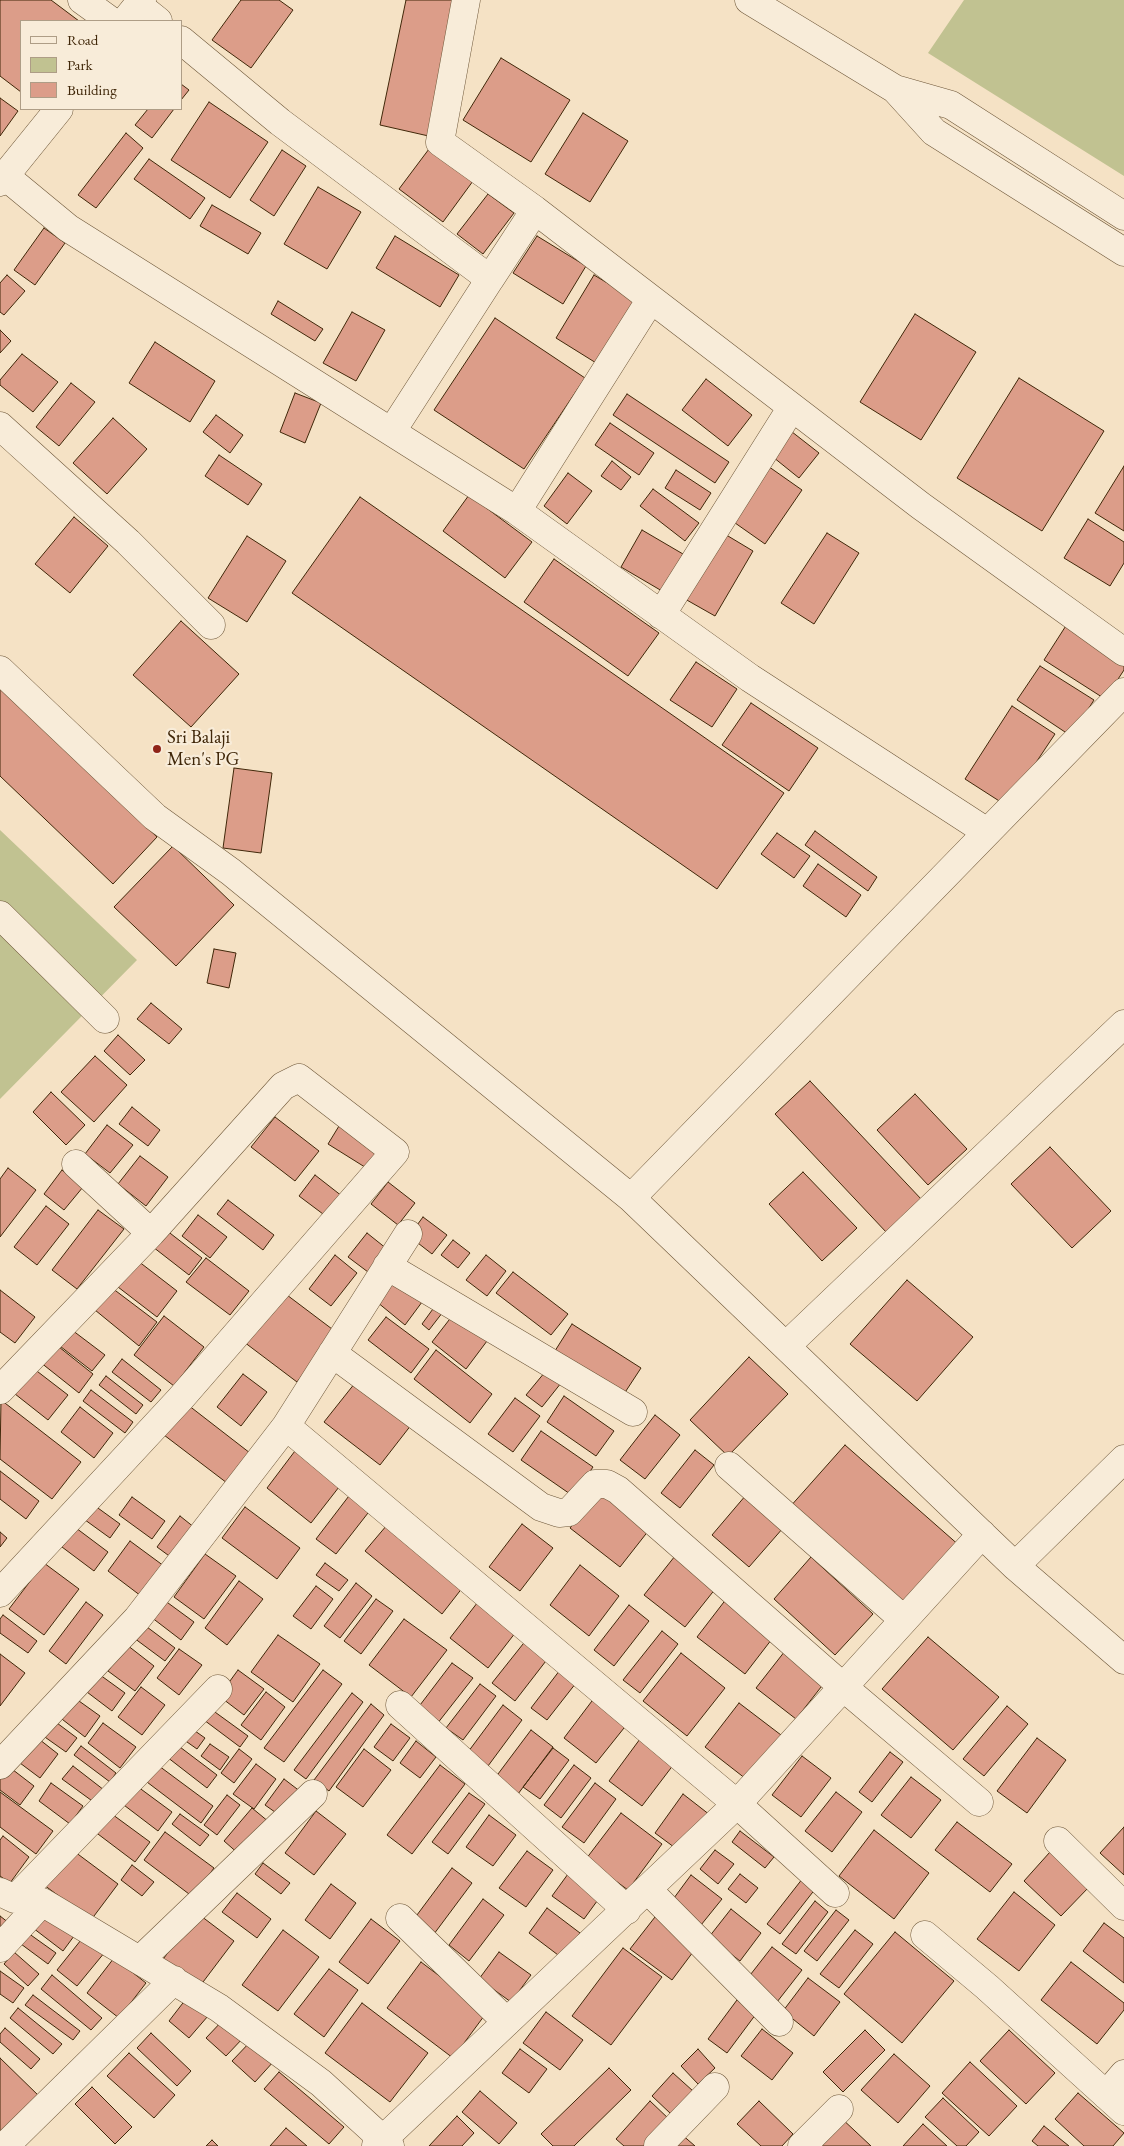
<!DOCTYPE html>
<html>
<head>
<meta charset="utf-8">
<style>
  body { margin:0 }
  #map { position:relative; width:1124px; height:2146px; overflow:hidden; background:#f5e2c5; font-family:"EB Garamond",serif }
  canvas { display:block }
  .legend { position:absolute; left:20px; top:20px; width:162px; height:90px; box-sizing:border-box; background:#f8ecd9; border:1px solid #ae9d86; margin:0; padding:6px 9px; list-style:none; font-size:15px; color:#402709 }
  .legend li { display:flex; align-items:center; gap:10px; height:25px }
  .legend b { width:25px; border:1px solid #ae9d86 }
</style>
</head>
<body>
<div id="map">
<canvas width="1124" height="2146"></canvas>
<ul class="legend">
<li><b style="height:6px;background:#f8ecd9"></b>Road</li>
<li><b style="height:14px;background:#c1c291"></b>Park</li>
<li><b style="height:14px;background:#dc9d89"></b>Building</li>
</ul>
</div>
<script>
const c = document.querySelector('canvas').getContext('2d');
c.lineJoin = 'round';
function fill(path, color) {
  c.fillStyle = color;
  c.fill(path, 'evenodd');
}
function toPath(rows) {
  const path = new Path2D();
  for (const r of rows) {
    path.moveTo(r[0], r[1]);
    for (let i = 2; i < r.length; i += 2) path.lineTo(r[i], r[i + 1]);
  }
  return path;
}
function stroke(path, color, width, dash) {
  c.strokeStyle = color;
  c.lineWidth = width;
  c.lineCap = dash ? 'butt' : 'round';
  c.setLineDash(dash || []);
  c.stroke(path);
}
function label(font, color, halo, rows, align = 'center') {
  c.font = font + ' "EB Garamond",serif';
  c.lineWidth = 4.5;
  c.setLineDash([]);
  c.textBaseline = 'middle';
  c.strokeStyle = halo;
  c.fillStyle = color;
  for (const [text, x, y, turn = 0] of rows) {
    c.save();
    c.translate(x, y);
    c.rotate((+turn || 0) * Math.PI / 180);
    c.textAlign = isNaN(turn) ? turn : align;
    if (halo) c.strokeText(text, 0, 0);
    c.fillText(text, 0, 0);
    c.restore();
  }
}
fill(toPath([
  [964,0,1124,0,1124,176,928,53],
  [0,830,137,960,0,1099]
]), '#c1c291');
const building = toPath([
  [0,0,51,0,79,21,21,21,21,92,0,76,0,0],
  [241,0,279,0,293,10,251,68,212,40,241,0],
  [406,0,462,0,433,137,380,125,406,0],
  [501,58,570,100,531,162,463,120,501,58],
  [181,84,189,90,181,100,181,84],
  [0,98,18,111,0,136,0,98],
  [209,102,268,142,230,198,171,160,209,102],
  [148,109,174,109,152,138,135,125,148,109],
  [583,113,628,141,590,202,545,174,583,113],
  [126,133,143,148,96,208,78,195,126,133],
  [429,149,473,181,443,222,399,189,429,149],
  [282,150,306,166,274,216,250,200,282,150],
  [149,159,205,198,190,219,134,179,149,159],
  [318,187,361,212,327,269,284,244,318,187],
  [488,194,514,213,483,254,457,234,488,194],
  [212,205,261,233,248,254,200,226,212,205],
  [44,228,65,243,35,285,14,270,44,228],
  [395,236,459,275,440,307,376,268,395,236],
  [537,236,586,266,563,304,513,273,537,236],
  [7,275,25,291,4,315,0,312,0,283,7,275],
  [594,275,639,302,601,366,556,338,594,275],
  [278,301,323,329,315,341,271,314,278,301],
  [352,312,385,330,356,381,323,363,352,312],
  [915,314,976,352,921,440,860,402,915,314],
  [495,318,585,378,524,469,434,410,495,318],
  [0,330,11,341,0,353,0,330],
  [155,342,215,381,190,422,129,383,155,342],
  [22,354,58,382,33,412,0,385,0,380,22,354],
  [1019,378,1104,431,1042,531,957,478,1019,378],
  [706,379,752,415,728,446,682,410,706,379],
  [71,383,95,402,59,446,36,427,71,383],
  [295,393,321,403,305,443,280,432,295,393],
  [627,394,729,462,715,483,613,415,627,394],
  [216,415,243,435,230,453,203,432,216,415],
  [113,418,147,449,107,494,73,463,113,418],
  [610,423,654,453,639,475,595,445,610,423],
  [787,428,819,453,799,478,768,453,787,428],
  [219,455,262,484,248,505,205,476,219,455],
  [612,461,631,477,621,490,601,476,612,461],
  [765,464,802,490,765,544,728,518,765,464],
  [1124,466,1124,531,1095,513,1124,466],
  [676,470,711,493,700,510,665,488,676,470],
  [568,473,592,491,567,524,544,506,568,473],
  [653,489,699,523,685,541,640,506,653,489],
  [469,495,532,542,505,578,443,531,469,495],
  [360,497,784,793,717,889,292,593,360,497],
  [74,517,108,546,70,593,35,564,74,517],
  [1088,519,1124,542,1124,563,1110,586,1064,558,1088,519],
  [642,530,683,554,662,591,621,567,642,530],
  [723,533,753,551,715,616,685,599,723,533],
  [827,533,859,553,814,624,781,603,827,533],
  [247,536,286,561,247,622,208,598,247,536],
  [554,559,659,633,628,676,524,602,554,559],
  [181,621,239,674,191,727,133,675,181,621],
  [1069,621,1124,657,1124,670,1105,699,1044,660,1069,621],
  [696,662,737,689,712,727,670,700,696,662],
  [1040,666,1094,700,1071,736,1017,700,1040,666],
  [0,687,157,837,113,884,0,776,0,687],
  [751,703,818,748,789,791,722,745,751,703],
  [1012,706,1055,734,1007,806,965,779,1012,706],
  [234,768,272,773,261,853,223,848,234,768],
  [815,831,877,877,868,891,805,845,815,831],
  [777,833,810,856,794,878,761,854,777,833],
  [173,846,234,905,176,966,114,907,173,846],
  [818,864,861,895,846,917,803,886,818,864],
  [214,949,236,953,229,988,207,983,214,949],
  [151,1003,182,1029,169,1044,137,1019,151,1003],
  [118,1035,145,1060,130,1075,104,1051,118,1035],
  [95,1056,127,1085,94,1122,61,1092,95,1056],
  [810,1081,922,1200,887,1233,775,1114,810,1081],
  [51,1092,85,1125,66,1145,33,1112,51,1092],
  [915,1094,967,1149,928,1185,877,1130,915,1094],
  [132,1107,160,1130,148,1146,119,1124,132,1107],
  [275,1117,319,1151,295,1181,251,1147,275,1117],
  [107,1125,133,1145,110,1173,85,1154,107,1125],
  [339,1126,379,1151,368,1169,328,1144,339,1126],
  [1050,1147,1111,1211,1072,1248,1011,1184,1050,1147],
  [140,1156,168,1177,146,1206,118,1184,140,1156],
  [8,1168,36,1190,0,1237,0,1179,8,1168],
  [62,1170,83,1187,64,1210,44,1194,62,1170],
  [803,1172,857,1228,822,1261,769,1204,803,1172],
  [315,1175,347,1200,331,1220,299,1196,315,1175],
  [388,1182,415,1203,398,1225,371,1204,388,1182],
  [228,1200,274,1235,263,1250,217,1214,228,1200],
  [46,1206,69,1224,37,1265,14,1247,46,1206],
  [98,1210,124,1229,77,1289,52,1270,98,1210],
  [198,1215,227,1237,210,1258,182,1236,198,1215],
  [423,1217,447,1235,432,1254,409,1236,423,1217],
  [166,1230,202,1258,189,1275,153,1247,166,1230],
  [367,1233,387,1249,368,1272,348,1257,367,1233],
  [453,1240,470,1253,458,1268,441,1255,453,1240],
  [335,1255,357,1273,331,1306,309,1289,335,1255],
  [486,1255,506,1271,487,1296,466,1280,486,1255],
  [206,1258,249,1291,230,1315,186,1282,206,1258],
  [138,1261,177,1291,157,1317,118,1287,138,1261],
  [513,1272,568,1314,551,1335,496,1293,513,1272],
  [397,1276,425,1298,405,1325,377,1302,397,1276],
  [907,1280,973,1337,917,1401,850,1344,907,1280],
  [112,1288,157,1322,139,1346,95,1310,112,1288],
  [0,1290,35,1317,15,1343,0,1332,0,1290],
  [283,1292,336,1332,297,1382,244,1342,283,1292],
  [438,1302,446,1308,429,1330,422,1324,438,1302],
  [456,1311,490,1337,466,1369,432,1342,456,1311],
  [164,1316,204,1347,174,1386,134,1355,164,1316],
  [386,1317,429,1349,411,1373,368,1340,386,1317],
  [572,1324,641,1368,622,1397,553,1354,572,1324],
  [68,1327,105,1355,92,1371,56,1343,68,1327],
  [54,1343,93,1374,79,1393,40,1362,54,1343],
  [436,1350,492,1394,470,1423,414,1379,436,1350],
  [749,1357,788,1394,728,1456,690,1420,749,1357],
  [122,1359,161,1390,151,1402,112,1372,122,1359],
  [29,1365,68,1395,48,1420,10,1390,29,1365],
  [550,1366,565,1378,542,1407,526,1395,550,1366],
  [243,1374,267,1392,241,1426,217,1407,243,1374],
  [106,1376,143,1405,136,1414,99,1385,106,1376],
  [359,1378,415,1420,380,1465,324,1422,359,1378],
  [91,1390,133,1422,125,1433,83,1401,91,1390],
  [564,1396,614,1431,596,1456,547,1422,564,1396],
  [515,1398,540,1416,513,1452,488,1434,515,1398],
  [1,1400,81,1462,52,1499,0,1459,1,1400],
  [188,1405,250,1453,227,1483,164,1435,188,1405],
  [80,1407,113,1433,94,1458,61,1432,80,1407],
  [655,1415,680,1435,645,1479,620,1460,655,1415],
  [541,1431,593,1467,573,1496,521,1460,541,1431],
  [301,1443,346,1478,311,1523,267,1488,301,1443],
  [845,1445,961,1547,905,1610,789,1508,845,1445],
  [695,1450,714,1465,680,1508,661,1493,695,1450],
  [0,1471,39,1501,26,1519,0,1499,0,1471],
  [355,1488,375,1504,336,1554,316,1539,355,1488],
  [752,1488,790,1520,749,1567,712,1535,752,1488],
  [599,1491,649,1530,620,1567,570,1528,599,1491],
  [132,1497,165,1521,152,1539,119,1515,132,1497],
  [91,1503,120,1524,110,1538,81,1517,91,1503],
  [245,1507,300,1548,277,1579,222,1538,245,1507],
  [180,1516,195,1528,172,1558,157,1547,180,1516],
  [522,1524,553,1548,520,1591,489,1567,522,1524],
  [387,1525,463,1587,442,1614,365,1551,387,1525],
  [76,1528,108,1552,94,1571,62,1547,76,1528],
  [0,1532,7,1538,0,1547,0,1532],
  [130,1541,168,1569,145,1599,108,1571,130,1541],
  [205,1554,236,1576,204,1619,174,1597,205,1554],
  [675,1556,716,1588,685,1627,644,1595,675,1556],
  [811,1557,873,1614,835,1655,774,1599,811,1557],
  [44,1563,79,1589,44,1635,9,1609,44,1563],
  [325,1563,348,1580,339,1591,316,1575,325,1563],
  [580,1565,619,1596,589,1636,550,1605,580,1565],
  [239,1581,263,1599,227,1645,205,1628,239,1581],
  [356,1583,372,1596,340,1638,324,1626,356,1583],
  [316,1586,333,1599,311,1629,293,1616,316,1586],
  [481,1598,519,1628,488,1668,450,1638,481,1598],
  [727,1598,775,1635,745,1674,697,1637,727,1598],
  [376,1599,393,1611,361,1654,344,1641,376,1599],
  [164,1600,194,1622,181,1640,151,1617,164,1600],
  [86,1602,103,1615,66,1664,49,1651,86,1602],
  [629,1605,649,1621,614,1666,594,1650,629,1605],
  [3,1615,37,1641,28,1653,0,1633,0,1619,3,1615],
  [404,1619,447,1650,411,1697,369,1665,404,1619],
  [143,1624,175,1648,165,1661,134,1638,143,1624],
  [662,1631,678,1644,640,1693,623,1680,662,1631],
  [278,1635,320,1664,293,1702,251,1672,278,1635],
  [928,1637,999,1697,953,1750,882,1689,928,1637],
  [527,1639,549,1657,515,1701,492,1683,527,1639],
  [127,1645,154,1666,135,1691,108,1671,127,1645],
  [179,1649,202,1665,179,1695,157,1678,179,1649],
  [785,1651,825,1682,796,1719,756,1688,785,1651],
  [681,1653,725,1688,687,1736,643,1701,681,1653],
  [0,1654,25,1673,0,1706,0,1654],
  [452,1663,473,1678,437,1724,417,1709,452,1663],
  [238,1670,264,1689,244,1715,219,1696,238,1670],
  [323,1670,342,1684,284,1762,264,1748,323,1670],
  [560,1670,576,1683,547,1720,531,1708,560,1670],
  [96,1672,125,1693,112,1711,83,1689,96,1672],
  [480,1684,496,1696,463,1740,446,1728,480,1684],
  [141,1687,165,1705,142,1735,118,1717,141,1687],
  [266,1692,285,1707,261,1740,241,1725,266,1692],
  [352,1693,363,1702,306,1779,294,1770,352,1693],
  [72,1696,100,1716,85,1737,58,1716,72,1696],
  [595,1697,628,1723,596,1763,564,1738,595,1697],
  [739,1703,781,1735,746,1779,705,1747,739,1703],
  [371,1704,384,1715,329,1791,314,1780,371,1704],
  [503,1705,522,1720,488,1766,468,1752,503,1705],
  [1007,1706,1028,1724,984,1776,963,1759,1007,1706],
  [208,1707,248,1736,240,1747,200,1717,208,1707],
  [53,1720,77,1738,66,1752,42,1735,53,1720],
  [103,1723,136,1747,120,1768,88,1743,103,1723],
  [391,1724,410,1738,393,1761,374,1747,391,1724],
  [188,1726,205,1738,197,1749,180,1737,188,1726],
  [531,1730,553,1747,518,1794,495,1778,531,1730],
  [35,1736,58,1754,40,1778,16,1760,35,1736],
  [1037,1738,1066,1760,1027,1813,997,1791,1037,1738],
  [640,1739,674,1764,642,1806,609,1781,640,1739],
  [416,1741,436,1757,420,1778,400,1763,416,1741],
  [176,1744,217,1775,207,1788,167,1757,176,1744],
  [210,1744,229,1757,220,1770,201,1756,210,1744],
  [81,1746,116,1773,110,1782,74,1755,81,1746],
  [553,1748,569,1760,540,1799,523,1787,553,1748],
  [239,1749,252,1759,234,1783,221,1773,239,1749],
  [364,1749,391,1770,363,1807,336,1787,364,1749],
  [890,1752,903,1762,872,1802,859,1792,890,1752],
  [802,1756,831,1778,801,1817,772,1795,802,1756],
  [4,1763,34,1786,20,1805,0,1790,0,1769,4,1763],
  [155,1763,213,1806,201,1823,143,1779,155,1763],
  [256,1764,276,1779,254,1809,233,1794,256,1764],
  [440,1765,465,1784,412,1854,387,1835,440,1765],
  [574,1765,591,1778,561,1818,544,1805,574,1765],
  [73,1766,104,1790,95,1803,62,1779,73,1766],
  [911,1777,941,1800,911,1838,881,1815,911,1777],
  [284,1779,301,1792,282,1817,265,1805,284,1779],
  [130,1781,172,1812,158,1831,116,1799,130,1781],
  [51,1783,83,1806,70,1824,39,1801,51,1783],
  [595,1783,616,1799,584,1843,562,1827,595,1783],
  [0,1792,53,1831,36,1854,0,1827,0,1792],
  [836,1792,862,1812,832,1852,805,1831,836,1792],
  [469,1793,485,1804,448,1854,432,1842,469,1793],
  [683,1794,710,1815,682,1853,655,1833,683,1794],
  [227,1795,240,1805,217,1835,204,1825,227,1795],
  [252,1808,269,1822,240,1855,224,1841,252,1808],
  [105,1809,150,1842,135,1862,90,1828,105,1809],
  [316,1811,346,1834,314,1875,285,1853,316,1811],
  [621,1813,662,1844,628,1890,586,1859,621,1813],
  [180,1814,209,1835,200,1846,172,1824,180,1814],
  [489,1815,516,1835,493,1866,466,1847,489,1815],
  [957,1822,1012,1864,990,1892,935,1850,957,1822],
  [1124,1827,1124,1875,1100,1853,1124,1827],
  [874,1830,929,1873,894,1919,839,1876,874,1830],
  [740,1831,774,1857,765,1868,732,1842,740,1831],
  [165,1832,214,1868,193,1897,144,1860,165,1832],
  [3,1836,29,1857,10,1883,0,1876,0,1840,3,1836],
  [71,1849,118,1884,91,1920,44,1885,71,1849],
  [715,1850,734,1864,718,1884,700,1869,715,1850],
  [527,1851,553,1870,526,1907,499,1888,527,1851],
  [1050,1852,1089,1887,1061,1916,1024,1881,1050,1852],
  [263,1863,290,1883,281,1894,255,1874,263,1863],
  [132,1865,154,1882,142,1896,121,1880,132,1865],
  [452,1868,472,1883,431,1938,411,1923,452,1868],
  [568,1874,600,1897,584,1919,552,1896,568,1874],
  [740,1874,758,1888,746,1903,728,1889,740,1874],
  [691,1875,722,1899,701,1925,671,1902,691,1875],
  [803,1878,816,1888,780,1934,767,1924,803,1878],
  [331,1884,356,1903,330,1939,305,1920,331,1884],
  [1014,1892,1055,1925,1019,1971,977,1939,1014,1892],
  [237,1893,271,1919,257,1938,222,1912,237,1893],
  [483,1899,504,1915,469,1961,449,1945,483,1899],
  [815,1901,828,1912,796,1954,782,1944,815,1901],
  [547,1908,580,1933,562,1958,529,1933,547,1908],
  [46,1909,77,1932,63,1951,33,1928,46,1909],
  [731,1909,761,1933,740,1961,709,1937,731,1909],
  [836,1910,849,1920,817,1961,804,1951,836,1910],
  [197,1913,234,1941,197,1990,161,1962,197,1913],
  [0,1916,9,1923,0,1935,0,1916],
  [655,1917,696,1948,672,1980,630,1949,655,1917],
  [371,1919,400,1941,368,1984,339,1962,371,1919],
  [1104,1923,1124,1938,1124,1983,1083,1951,1104,1923],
  [283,1930,319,1957,278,2011,242,1985,283,1930],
  [855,1930,873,1944,839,1988,820,1974,855,1930],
  [895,1932,954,1981,902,2043,844,1994,895,1932],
  [28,1933,56,1953,48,1964,21,1944,28,1933],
  [85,1935,105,1952,77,1986,57,1970,85,1935],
  [772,1947,802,1970,777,2002,747,1979,772,1947],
  [623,1948,662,1977,611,2045,572,2016,623,1948],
  [14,1952,39,1974,28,1986,4,1964,14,1952],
  [499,1952,531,1975,511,2002,479,1979,499,1952],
  [114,1958,146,1983,119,2018,87,1993,114,1958],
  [421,1962,487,2012,453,2058,387,2008,421,1962],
  [1071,1962,1124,2003,1124,2010,1097,2044,1041,2000,1071,1962],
  [329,1969,358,1990,324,2037,294,2014,329,1969],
  [0,1971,24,1988,13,2003,0,1994,0,1971],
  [52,1975,102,2018,91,2030,41,1989,52,1975],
  [808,1978,840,2002,814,2036,783,2011,808,1978],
  [33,1995,80,2031,73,2040,25,2005,33,1995],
  [186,1999,208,2016,189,2038,169,2021,186,1999],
  [737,2000,756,2014,727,2053,708,2039,737,2000],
  [362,2003,428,2053,390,2102,325,2053,362,2003],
  [18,2008,62,2044,53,2054,10,2018,18,2008],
  [546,2012,583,2040,560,2070,523,2043,546,2012],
  [224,2019,244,2037,226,2056,206,2038,224,2019],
  [5,2028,40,2059,31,2069,0,2042,0,2034,5,2028],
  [762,2029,793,2053,772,2080,741,2056,762,2029],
  [865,2030,885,2050,843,2092,823,2072,865,2030],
  [1009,2030,1055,2073,1026,2104,980,2061,1009,2030],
  [151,2033,191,2071,177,2086,137,2048,151,2033],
  [252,2040,274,2061,255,2082,232,2061,252,2040],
  [520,2049,547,2069,529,2093,502,2073,520,2049],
  [698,2049,715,2068,698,2084,681,2066,698,2049],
  [129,2053,175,2095,154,2118,107,2076,129,2053],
  [894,2054,930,2086,898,2123,861,2090,894,2054],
  [0,2058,40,2097,0,2138,0,2058],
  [970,2062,1017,2106,989,2136,942,2093,970,2062],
  [609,2068,631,2090,574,2146,553,2146,541,2134,609,2068],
  [279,2072,344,2127,329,2144,264,2089,279,2072],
  [673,2073,693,2091,671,2114,652,2096,673,2073],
  [92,2087,132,2127,115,2144,75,2104,92,2087],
  [480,2091,517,2123,499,2144,462,2112,480,2091],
  [1078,2093,1124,2133,1113,2146,1084,2146,1055,2119,1078,2093],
  [943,2098,979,2132,966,2146,957,2146,925,2117,943,2098],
  [650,2101,670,2120,646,2146,624,2146,616,2139,650,2101],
  [759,2101,793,2134,782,2146,761,2146,737,2124,759,2101],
  [457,2116,474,2133,462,2146,429,2146,457,2116],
  [839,2116,871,2146,811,2146,839,2116],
  [923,2124,947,2146,903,2146,923,2124],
  [1044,2126,1069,2146,1038,2146,1032,2141,1044,2126],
  [286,2128,307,2146,270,2146,286,2128],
  [680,2133,695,2146,669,2146,680,2133],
  [212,2140,218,2146,206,2146,212,2140]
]);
fill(building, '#dc9d89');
stroke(building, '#402709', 1);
const minor = toPath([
  [82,0,111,21],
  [466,0,440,142,535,210,921,506,1124,652],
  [749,0,895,89,951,105,1124,216],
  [138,5,158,21],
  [181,40,280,122,490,279,392,431],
  [895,89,934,132,1124,252],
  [5,176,68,228,517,511,750,678,987,832],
  [490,279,535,210],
  [0,426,128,542,211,625],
  [517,511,651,299],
  [661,615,792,407],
  [0,670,155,817,231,872,631,1198,1015,1566,1124,1660],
  [0,915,105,1019],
  [76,1164,151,1233],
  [631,1198,1124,692],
  [408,1234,286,1426,737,1804,835,1893],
  [387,1266,633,1412],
  [786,1346,1124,1024],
  [332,1353,541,1507,559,1513,569,1512,595,1484,607,1484,618,1490,842,1686,979,1802],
  [0,1390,151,1233,283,1086,299,1078,395,1152,181,1398,0,1593],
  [729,1466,903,1619],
  [1015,1566,1124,1459],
  [400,1705,627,1910],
  [0,1765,137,1619,286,1426],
  [1058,1841,1124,1906],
  [648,1890,779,2022],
  [0,1892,15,1899,42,1902,219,2008,321,2083,390,2146],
  [15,1899,218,1689],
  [400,1918,507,2022],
  [925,1935,987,1987,1124,2111],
  [0,1948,42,1902],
  [140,1960,313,1794],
  [1106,2095,1124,2074],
  [5,2146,174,1980],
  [376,2146,737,1804,982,1534],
  [658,2146,715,2087],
  [802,2146,839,2109]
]);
const tertiary = toPath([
  [125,21,142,0],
  [0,182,59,109]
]);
stroke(minor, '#6d5638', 29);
stroke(tertiary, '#6d5638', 29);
stroke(minor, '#f8ecd9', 28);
stroke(tertiary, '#f8ecd9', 28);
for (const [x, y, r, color] of [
  [157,749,5,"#8f2418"]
]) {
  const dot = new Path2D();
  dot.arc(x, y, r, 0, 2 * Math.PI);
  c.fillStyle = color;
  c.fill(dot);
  stroke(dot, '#f8ecd9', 2);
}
label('19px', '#402709', '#f8ecd9', [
  ["Sri Balaji",167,738],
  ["Men's PG",167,760]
], 'left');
</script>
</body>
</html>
